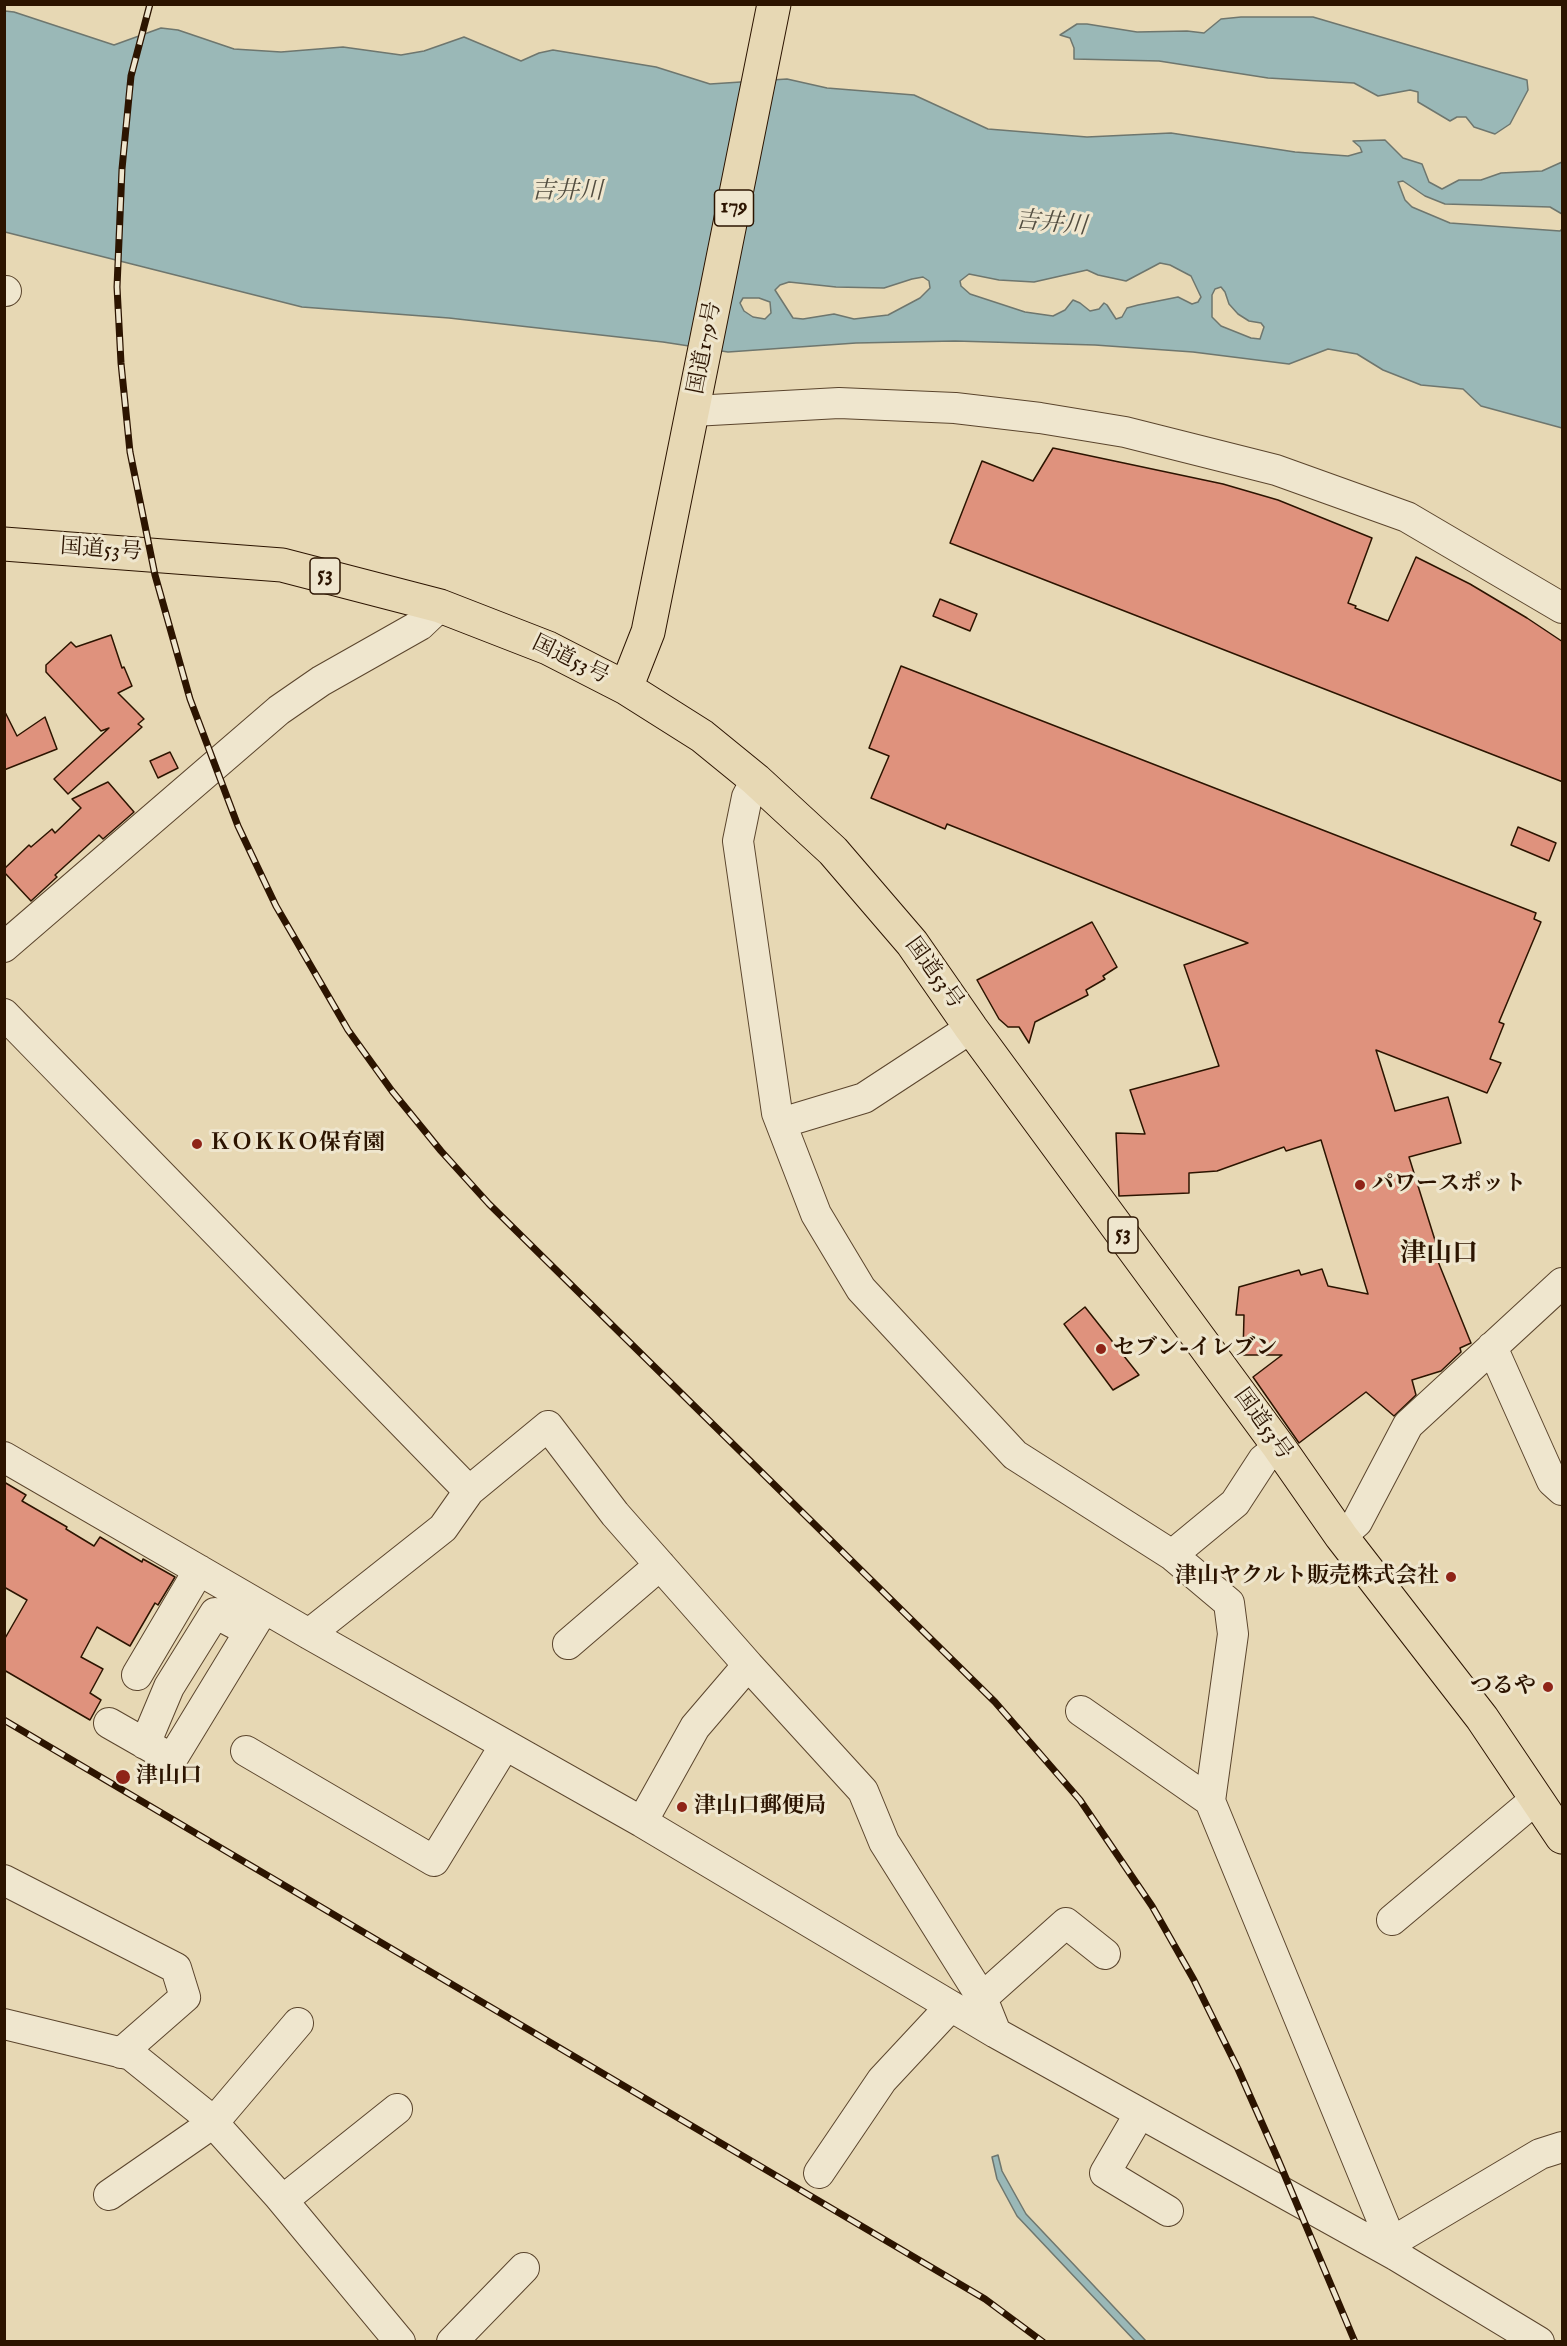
<!DOCTYPE html>
<html>
<head>
<meta charset="utf-8">
<style>
  body { margin:0 }
  #map { position:relative; width:1567px; height:2346px; overflow:hidden; background:#e7d8b4; font-family:"IM FELL English",serif }
  canvas { display:block }
  .frame { position:absolute; inset:0; border:6px solid #2c1400; pointer-events:none }
</style>
</head>
<body>
<div id="map">
<canvas width="1567" height="2346"></canvas>
<div class="frame"></div>
</div>
<script>
const c = document.querySelector('canvas').getContext('2d');
c.lineJoin = 'round';
function fill(path, color) {
  c.fillStyle = color;
  c.fill(path, 'evenodd');
}
function toPath(rows) {
  const path = new Path2D();
  for (const r of rows) {
    path.moveTo(r[0], r[1]);
    for (let i = 2; i < r.length; i += 2) path.lineTo(r[i], r[i + 1]);
  }
  return path;
}
function stroke(path, color, width, dash) {
  c.strokeStyle = color;
  c.lineWidth = width;
  c.lineCap = dash ? 'butt' : 'round';
  c.setLineDash(dash || []);
  c.stroke(path);
}
function label(font, color, halo, rows, align = 'center') {
  c.font = font + ' "IM FELL English","Noto Serif JP",serif';
  c.lineWidth = 6;
  c.setLineDash([]);
  c.textBaseline = 'middle';
  c.strokeStyle = halo;
  c.fillStyle = color;
  for (const [text, x, y, turn = 0] of rows) {
    c.save();
    c.translate(x, y);
    c.rotate((+turn || 0) * Math.PI / 180);
    c.textAlign = isNaN(turn) ? turn : align;
    if (halo) c.strokeText(text, 0, 0);
    c.fillText(text, 0, 0);
    c.restore();
  }
}
const water = toPath([
  [5,11,14,12,114,45,161,28,178,30,234,49,281,52,343,47,401,55,424,51,464,37,521,61,539,53,553,50,656,67,710,84,787,79,827,88,914,95,988,129,1087,137,1171,133,1295,152,1348,156,1362,152,1360,147,1353,141,1385,140,1403,158,1422,164,1429,182,1442,189,1459,180,1481,180,1501,173,1542,171,1562,162,1562,214,1550,207,1445,204,1425,196,1403,181,1398,182,1405,200,1412,207,1450,223,1560,231,1562,229,1562,428,1481,406,1463,389,1421,385,1383,370,1357,354,1328,349,1289,364,1193,352,1095,345,955,341,856,343,728,352,663,342,449,318,302,307,5,232,5,11],
  [1160,263,1170,265,1191,276,1201,297,1198,302,1192,304,1178,297,1138,305,1127,308,1122,317,1116,319,1107,305,1104,303,1099,309,1090,311,1080,303,1073,300,1065,310,1053,316,1025,312,970,294,961,286,960,281,969,274,999,280,1034,282,1087,270,1098,275,1126,281,1160,263],
  [923,277,929,281,930,288,920,298,888,315,854,319,834,314,803,319,793,318,775,290,780,285,789,282,836,287,884,288,912,279,923,277],
  [1221,287,1225,292,1229,304,1238,314,1249,321,1261,323,1264,327,1260,339,1251,338,1221,326,1212,317,1212,295,1215,289,1221,287],
  [743,298,759,298,770,302,771,313,765,319,753,317,744,311,740,303,743,298],
  [1241,17,1313,17,1527,80,1528,90,1510,124,1495,134,1474,127,1466,117,1457,117,1450,121,1418,102,1418,92,1410,90,1378,96,1354,83,1268,78,1159,61,1074,59,1074,48,1070,38,1060,35,1077,24,1087,24,1137,32,1187,31,1204,33,1221,19,1241,17],
  [998,2155,1002,2171,1026,2214,1146,2341,1135,2341,1017,2216,997,2179,992,2157,998,2155]
]);
fill(water, '#9ab8b7');
stroke(water, '#6e766e', 1.5);
const building = toPath([
  [1053,448,1223,484,1278,500,1372,538,1348,603,1356,606,1355,608,1388,621,1416,557,1470,584,1527,618,1563,642,1563,782,950,543,982,461,1033,481,1053,448],
  [940,599,977,614,970,631,933,616,940,599],
  [111,635,122,668,124,667,132,686,118,693,144,719,138,724,142,727,68,794,54,779,109,728,101,731,46,672,46,665,71,642,76,647,111,635],
  [901,666,1536,913,1534,919,1541,922,1499,1022,1504,1024,1490,1059,1501,1063,1487,1093,1376,1050,1395,1111,1448,1097,1461,1143,1409,1157,1439,1253,1435,1254,1471,1343,1460,1348,1461,1352,1441,1371,1412,1380,1416,1395,1394,1416,1366,1392,1299,1443,1253,1377,1282,1355,1243,1355,1244,1315,1236,1315,1239,1287,1299,1270,1301,1275,1322,1269,1328,1286,1368,1294,1321,1140,1286,1151,1284,1147,1217,1171,1189,1173,1189,1193,1119,1196,1116,1133,1145,1134,1130,1090,1219,1066,1184,965,1248,943,947,824,945,829,871,798,889,756,869,748,901,666],
  [4,710,17,736,45,717,57,749,4,770,4,710],
  [170,752,178,768,158,778,150,761,170,752],
  [108,782,134,812,103,839,99,835,55,875,57,877,31,901,4,872,4,869,29,845,31,847,52,829,55,833,81,808,72,799,108,782],
  [1518,827,1556,843,1549,861,1511,845,1518,827],
  [1092,922,1117,967,1103,976,1105,979,1086,990,1088,995,1035,1022,1029,1043,1019,1027,1008,1027,999,1019,977,980,1092,922],
  [1085,1307,1139,1375,1113,1390,1064,1324,1085,1307],
  [4,1482,26,1495,22,1501,67,1527,66,1529,94,1546,100,1537,142,1562,143,1559,175,1577,158,1605,155,1603,130,1646,97,1627,81,1657,103,1669,90,1693,101,1700,90,1720,4,1670,4,1640,27,1600,4,1587,4,1482]
]);
fill(building, '#df927d');
stroke(building, '#2c1400', 1.5);
const minor = toPath([
  [4,291,6,291],
  [693,411,839,403,955,408,1040,418,1125,432,1276,470,1407,517,1562,608],
  [756,780,747,797,738,841,777,1113,816,1214,861,1289,1015,1455,1172,1555,1235,1503,1263,1460,1279,1447],
  [4,947,279,710,321,681,420,625,440,606],
  [4,1014,469,1491],
  [781,1123,864,1098,971,1028],
  [1492,1347,1552,1481,1562,1490],
  [4,1457,309,1634,642,1822,996,2033,1397,2256,1539,2342],
  [1341,1536,1357,1522,1408,1425,1562,1283],
  [1172,1555,1229,1603,1233,1634,1210,1801],
  [309,1634,443,1528,469,1491,548,1426,615,1514,748,1665,695,1727,642,1822],
  [568,1644,660,1565],
  [748,1665,863,1791,884,1842,982,1998,996,2033],
  [137,1675,199,1570],
  [1081,1711,1210,1801,1397,2256],
  [109,1723,172,1759,264,1608],
  [145,1744,169,1687,215,1613,249,1631],
  [246,1751,434,1861,505,1745],
  [4,1880,176,1968,185,1997,121,2053],
  [1392,1920,1536,1799],
  [982,1998,1066,1923,1105,1954],
  [4,2024,131,2055,208,2117,278,2195,400,2342],
  [1140,2113,1105,2173,1168,2211],
  [819,2173,882,2080,951,2006],
  [109,2195,213,2123,298,2023],
  [283,2200,397,2109],
  [1392,2242,1540,2154,1562,2147],
  [452,2342,524,2268]
]);
const highway = toPath([
  [4,544,282,565,440,606,548,648,626,688,702,736,756,780,833,851,912,943,971,1028,1279,1447,1341,1536,1482,1718,1562,1837],
  [626,688,648,632,774,4]
]);
stroke(minor, '#5b452d', 32);
stroke(highway, '#2c1400', 35);
stroke(minor, '#efe6ce', 30);
stroke(highway, '#e7d8b4', 33);
const rail = toPath([
  [150,4,131,76,122,169,117,287,121,363,130,452,155,575,190,699,238,826,276,906,348,1030,392,1091,441,1151,489,1204,995,1702,1080,1800,1152,1906,1194,1980,1238,2069,1277,2157,1355,2342],
  [4,1720,985,2299,1043,2342]
]);
stroke(rail, '#2c1400', 7);
stroke(rail, '#efe6ce', 4.5, [14]);
for (const [x, y, r, color] of [
  [197,1144,6,"#8f2418"],
  [1360,1185,6,"#8f2418"],
  [1101,1349,6,"#8f2418"],
  [1451,1577,6,"#8f2418"],
  [1548,1687,6,"#8f2418"],
  [123,1777,8,"#8f2418"],
  [682,1807,6,"#8f2418"]
]) {
  const dot = new Path2D();
  dot.arc(x, y, r, 0, 2 * Math.PI);
  c.fillStyle = color;
  c.fill(dot);
  stroke(dot, '#efe6ce', 2);
}
for (const [x, y, w] of [
  [734,208,39],
  [325,576,30],
  [1123,1235,30]
]) {
  const box = new Path2D();
  box.roundRect(x - w / 2, y - 18, w, 36, 4.5);
  c.fillStyle = '#efe6ce';
  c.fill(box);
  stroke(box, '#2c1400', 1.5);
}
label('bold 21px', '#2c1400', null, [
  ["179",734,208],
  ["53",325,576],
  ["53",1123,1235]
]);
label('22px', '#2c1400', '#efe6ce', [
  ["国道179号",706,348,-79],
  ["国道53号",101,551,4],
  ["国道53号",570,661,26],
  ["国道53号",933,974,54],
  ["国道53号",1262,1425,54]
]);
label('bold 22px', '#2c1400', '#efe6ce', [
  ["ＫＯＫＫＯ保育園",209,1144],
  ["パワースポット",1372,1185],
  ["セブン-イレブン",1113,1349],
  ["津山ヤクルト販売株式会社",1439,1577,"right"],
  ["つるや",1536,1687,"right"],
  ["津山口",136,1777],
  ["津山口郵便局",694,1807]
], 'left');
label('italic 24px', '#524d40', '#efe6ce', [
  ["吉井川",567,193],
  ["吉井川",1051,225,5]
]);
label('bold 26px', '#2c1400', '#efe6ce', [
  ["津山口",1439,1256]
]);
</script>
</body>
</html>
